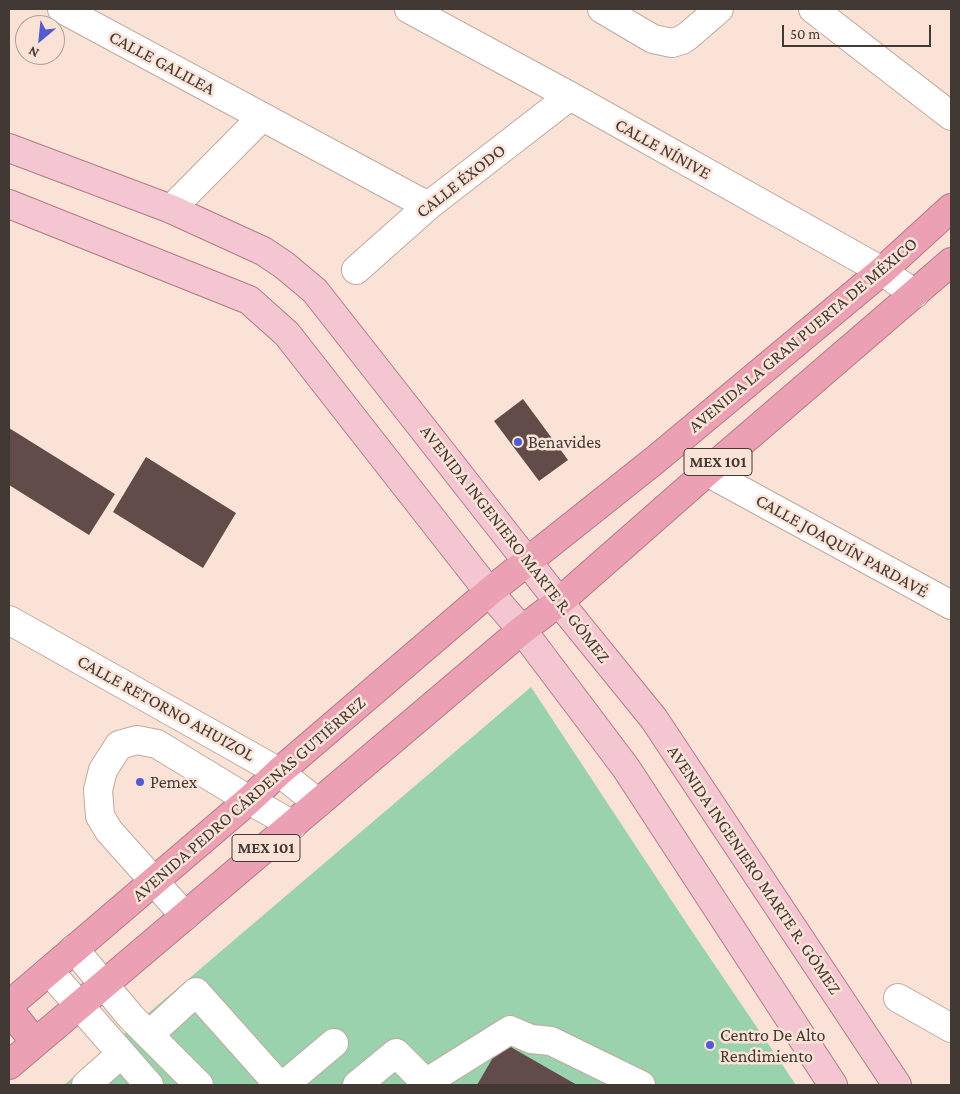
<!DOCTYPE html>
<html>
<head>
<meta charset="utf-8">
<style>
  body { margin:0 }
  #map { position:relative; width:960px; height:1094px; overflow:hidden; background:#fae2d6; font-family:"Crimson Pro",serif }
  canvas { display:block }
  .frame { position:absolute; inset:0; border:10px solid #423934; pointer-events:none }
  .north { position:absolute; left:15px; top:15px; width:50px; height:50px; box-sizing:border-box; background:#fae2d6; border:1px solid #b09e95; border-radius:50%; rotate:208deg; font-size:14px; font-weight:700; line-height:20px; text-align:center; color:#423934 }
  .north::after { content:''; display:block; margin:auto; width:18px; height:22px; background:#545bd1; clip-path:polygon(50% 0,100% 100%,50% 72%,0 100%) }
  .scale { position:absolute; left:782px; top:25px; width:149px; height:22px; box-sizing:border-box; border:2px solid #423934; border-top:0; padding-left:6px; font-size:15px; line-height:18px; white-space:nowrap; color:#423934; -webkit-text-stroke:4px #fae2d6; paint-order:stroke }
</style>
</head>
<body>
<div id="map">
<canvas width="960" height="1094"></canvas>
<div class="frame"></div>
<div class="north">N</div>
<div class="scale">50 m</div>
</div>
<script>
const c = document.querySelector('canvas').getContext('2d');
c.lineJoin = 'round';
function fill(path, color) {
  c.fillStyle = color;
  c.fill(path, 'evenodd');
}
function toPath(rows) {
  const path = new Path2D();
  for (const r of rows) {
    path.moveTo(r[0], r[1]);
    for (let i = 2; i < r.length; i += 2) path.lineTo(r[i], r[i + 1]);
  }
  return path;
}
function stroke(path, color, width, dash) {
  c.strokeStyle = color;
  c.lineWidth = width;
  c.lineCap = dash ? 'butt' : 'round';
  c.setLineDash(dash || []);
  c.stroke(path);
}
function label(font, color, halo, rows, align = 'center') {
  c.font = font + ' "Crimson Pro",serif';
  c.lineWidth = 5;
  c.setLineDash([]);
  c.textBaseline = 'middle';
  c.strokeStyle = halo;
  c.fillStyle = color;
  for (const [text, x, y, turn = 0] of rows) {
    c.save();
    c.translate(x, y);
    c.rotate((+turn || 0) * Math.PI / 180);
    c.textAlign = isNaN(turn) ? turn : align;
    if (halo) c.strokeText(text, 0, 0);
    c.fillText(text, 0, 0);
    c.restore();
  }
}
fill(toPath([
  [531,687,689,927,796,1085,64,1085]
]), '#99d2ad');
fill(toPath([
  [523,399,568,460,539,481,494,421],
  [9,428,115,494,89,535,9,485],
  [146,457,236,513,203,568,113,512],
  [502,1042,577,1085,477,1085]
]), '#624c49');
const minor = toPath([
  [62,9,428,206],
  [409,9,570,96,882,271,915,294],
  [602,9,653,39,672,43,682,40,689,35,719,9],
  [813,9,951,116],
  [171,209,262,117],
  [356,270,428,206,570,96],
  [707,472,951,605],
  [9,620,279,772,318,803],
  [185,916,109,831,100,816,98,790,103,770,119,745,137,740,157,744,249,800,293,825],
  [74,949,131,1017,199,1085],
  [49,971,149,1085],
  [898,998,951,1028],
  [149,1035,196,992,279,1085],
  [86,1085,121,1054],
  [284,1085,334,1043],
  [357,1085,396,1053,425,1082],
  [422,1085,510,1030,531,1039,551,1041,641,1085]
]);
const major = toPath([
  [9,148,171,209,263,251,284,265,315,291,559,602,654,719,897,1085],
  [9,204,249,300,287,334,489,592,522,630,626,768,833,1085]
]);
const highway = toPath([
  [9,1005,249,800,279,772,489,592,655,460,882,271,951,208],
  [9,1010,35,1042],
  [9,1065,522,630,559,602,707,472,951,262]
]);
stroke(minor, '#bfa99e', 30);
stroke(major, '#b07c87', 30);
stroke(highway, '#b07c87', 30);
stroke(minor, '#fff', 28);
stroke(major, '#f4c6d2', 28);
stroke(highway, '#eca0b4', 28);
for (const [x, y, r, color] of [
  [518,442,5,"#545bd1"],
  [140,782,5,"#545bd1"],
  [710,1045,5,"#545bd1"]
]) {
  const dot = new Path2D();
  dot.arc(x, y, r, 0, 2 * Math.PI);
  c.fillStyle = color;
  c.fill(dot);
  stroke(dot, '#fae2d6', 2);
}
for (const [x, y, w] of [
  [718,462,68],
  [266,848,68]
]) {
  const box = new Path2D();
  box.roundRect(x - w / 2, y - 13.5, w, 27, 4);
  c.fillStyle = '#fae2d6';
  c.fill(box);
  stroke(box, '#423934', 1);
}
label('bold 16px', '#423934', null, [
  ["MEX 101",718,462],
  ["MEX 101",266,848]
]);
label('18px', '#423934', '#fae2d6', [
  ["CALLE GALILEA",162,63,28],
  ["CALLE NÍNIVE",663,149,29],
  ["CALLE ÉXODO",461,181,-38],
  ["AVENIDA LA GRAN PUERTA DE MÉXICO",803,335,-40],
  ["AVENIDA INGENIERO MARTE R. GÓMEZ",515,544,52],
  ["CALLE JOAQUÍN PARDAVÉ",842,546,29],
  ["CALLE RETORNO AHUIZOL",166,708,29],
  ["AVENIDA PEDRO CÁRDENAS GUTIÉRREZ",249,799,-41],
  ["AVENIDA INGENIERO MARTE R. GÓMEZ",754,870,56]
]);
label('18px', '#423934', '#fae2d6', [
  ["Benavides",528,442],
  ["Pemex",150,782],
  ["Centro De Alto",720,1035],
  ["Rendimiento",720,1056]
], 'left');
</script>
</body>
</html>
